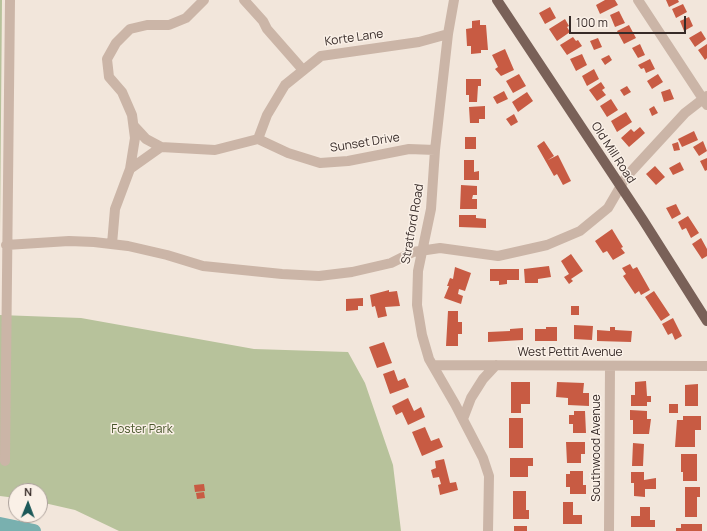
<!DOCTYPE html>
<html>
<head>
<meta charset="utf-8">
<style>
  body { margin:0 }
  #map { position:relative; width:707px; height:531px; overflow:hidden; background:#f2e6db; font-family:Manrope,sans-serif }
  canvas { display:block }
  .north { position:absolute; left:8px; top:483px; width:40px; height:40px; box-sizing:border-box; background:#faf0e7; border:1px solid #aca19b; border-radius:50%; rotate:1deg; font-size:11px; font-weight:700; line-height:16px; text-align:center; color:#372b28 }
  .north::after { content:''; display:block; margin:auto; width:14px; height:18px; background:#1c5959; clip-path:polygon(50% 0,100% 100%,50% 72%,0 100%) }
  .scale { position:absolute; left:569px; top:16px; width:117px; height:18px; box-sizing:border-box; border:2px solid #372b28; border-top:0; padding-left:5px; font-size:12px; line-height:14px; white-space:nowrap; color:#372b28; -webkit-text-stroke:3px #faf0e7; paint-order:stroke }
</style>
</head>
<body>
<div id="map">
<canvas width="707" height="531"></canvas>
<div class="north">N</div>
<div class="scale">100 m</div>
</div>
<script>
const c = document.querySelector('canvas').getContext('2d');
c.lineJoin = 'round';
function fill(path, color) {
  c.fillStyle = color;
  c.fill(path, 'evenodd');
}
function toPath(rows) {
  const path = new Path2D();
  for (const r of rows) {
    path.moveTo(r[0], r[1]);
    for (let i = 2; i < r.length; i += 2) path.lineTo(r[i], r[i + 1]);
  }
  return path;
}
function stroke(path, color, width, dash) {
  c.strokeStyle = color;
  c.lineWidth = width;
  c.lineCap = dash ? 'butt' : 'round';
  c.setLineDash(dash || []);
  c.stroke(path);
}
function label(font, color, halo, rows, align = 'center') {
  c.font = font + ' Manrope,sans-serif';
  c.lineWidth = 3;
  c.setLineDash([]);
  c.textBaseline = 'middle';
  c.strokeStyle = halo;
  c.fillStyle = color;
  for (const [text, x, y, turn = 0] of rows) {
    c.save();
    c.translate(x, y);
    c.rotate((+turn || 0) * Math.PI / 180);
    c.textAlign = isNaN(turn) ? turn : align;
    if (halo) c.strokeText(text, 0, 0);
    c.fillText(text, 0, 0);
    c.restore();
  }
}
fill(toPath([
  [0,0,2,0,0,233],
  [0,315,81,318,254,349,348,352,365,383,393,465,401,531,119,531,75,510,40,502,40,491,16,491,16,498,0,496]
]), '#b7c29b');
stroke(toPath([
  [0,524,34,531]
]), '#79b0af', 14);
fill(toPath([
  [605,0,615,0,618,5,600,14,596,5],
  [666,0,678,0,679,2,669,7],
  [683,4,687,12,676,18,672,9],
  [550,7,556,18,545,24,539,13],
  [619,11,625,23,615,27,610,15],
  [689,17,693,26,684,31,680,21],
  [565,19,569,26,567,27,570,32,557,41,549,29],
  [480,20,480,25,486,25,488,50,481,50,481,53,471,54,471,46,467,46,466,29,472,28,472,21],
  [629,25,636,38,624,44,617,31],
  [701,31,706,39,695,47,689,38],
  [573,37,576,41,578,40,582,46,567,55,560,45],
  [598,38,602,47,594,50,590,41],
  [640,44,645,55,638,58,632,48],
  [707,44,707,58,705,60,698,50],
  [505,49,514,70,501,76,495,69,498,67,492,55],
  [582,54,587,65,576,71,570,59],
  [609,55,612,60,605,65,601,59],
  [650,59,655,69,646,73,644,68,641,69,638,65],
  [594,69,599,79,587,86,582,76],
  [519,74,526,86,513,93,506,81],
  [658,74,663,82,652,89,647,81],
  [466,79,481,79,481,86,478,86,477,102,469,102,469,95,466,95],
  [601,82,605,88,602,90,606,95,597,101,589,90],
  [627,86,631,92,624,96,620,90],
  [670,89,674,99,664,102,661,92],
  [504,91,508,99,497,104,493,97],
  [527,92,533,101,518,112,512,102],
  [611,99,618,110,607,117,600,106],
  [485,106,485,119,479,119,479,123,470,123,469,107],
  [654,106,658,113,652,116,649,109],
  [626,112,632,122,617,132,611,121],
  [514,114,518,122,511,126,506,119],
  [640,127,645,133,629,147,621,138,631,129,634,132],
  [694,131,698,140,682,147,678,139],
  [465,137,476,137,476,149,465,149],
  [544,141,554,156,548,160,558,155,571,181,563,185,557,174,554,176,537,146],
  [703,141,707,151,699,156,693,147],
  [678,142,680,150,674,151,672,144],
  [707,158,707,170,705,171,700,161],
  [464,160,474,160,474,172,479,171,479,180,464,180],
  [680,162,684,170,673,175,669,168],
  [655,166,665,177,656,185,646,174],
  [461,185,477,186,477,195,473,195,472,199,477,199,477,209,460,209],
  [676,204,681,214,672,219,666,208],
  [459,215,476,215,476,218,486,219,486,228,459,227],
  [688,216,699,233,691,238,686,228,682,230,678,222],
  [612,229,623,247,621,248,625,253,613,260,607,251,603,253,595,241],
  [701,238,707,249,707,256,702,259,692,244],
  [571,254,583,271,571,279,573,281,569,284,564,277,569,274,561,261],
  [630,264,633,269,637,267,650,290,641,295,639,291,635,294,623,276,626,274,622,268],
  [549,266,551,277,538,279,538,283,525,283,524,269],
  [455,267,471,273,465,291,459,289,458,294,463,296,461,304,444,298,449,286,447,286,450,278,453,279],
  [490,269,519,269,519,280,507,280,507,284,499,285,499,281,490,281],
  [389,290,389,292,397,291,400,306,385,307,387,316,378,318,375,306,372,307,370,295],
  [654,291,670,315,661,321,645,297],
  [363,298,363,306,358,306,358,310,346,311,346,299],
  [571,306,579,306,579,315,571,315],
  [448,311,458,311,458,322,462,322,462,334,458,334,458,346,446,346],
  [673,318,682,336,675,340,672,333,668,335,662,324],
  [574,325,593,326,592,340,574,339],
  [546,327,557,327,557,341,535,341,535,329,546,329],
  [610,327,615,327,615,330,632,331,631,342,597,341,597,330,610,331],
  [523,328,523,340,488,342,488,332,510,331,510,329],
  [384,342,392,363,377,368,369,347],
  [394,370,398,381,405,378,409,387,390,394,383,374],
  [646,381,647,396,651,396,651,402,647,402,647,406,631,406,631,395,635,395,635,382],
  [511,382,530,382,530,404,521,404,521,413,511,413],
  [557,382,584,383,583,393,589,393,589,406,568,405,568,398,556,397],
  [698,384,698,406,685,406,685,385],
  [408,398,414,411,421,407,425,417,408,425,402,412,396,415,392,406],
  [669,404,678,404,678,413,669,413],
  [630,410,647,411,647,419,651,419,649,434,633,434,633,420,630,420],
  [574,411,585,411,586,433,573,433,573,424,569,424,569,415,574,415],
  [683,416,701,416,701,430,695,430,695,447,675,447,677,420,683,420],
  [509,418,523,418,523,448,509,448],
  [425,427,431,441,439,438,443,447,422,456,412,432],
  [566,442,585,442,585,454,581,454,581,463,567,463],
  [633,443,644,444,643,466,632,466],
  [681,454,697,454,697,481,683,481,683,472,681,472],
  [510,458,533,458,533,466,528,466,528,477,510,477],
  [444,459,450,483,456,482,458,490,440,495,438,485,441,484,439,477,433,478,431,470,436,468,435,461],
  [570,471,583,471,583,485,586,485,586,494,570,494,570,487,566,487,566,474,570,474],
  [631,472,644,472,644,480,656,478,656,489,645,489,645,497,634,496,634,483,631,483],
  [204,484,205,491,195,492,194,485],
  [685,487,700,487,700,497,697,497,697,517,685,517],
  [513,491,526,491,526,510,529,510,529,519,513,519],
  [204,492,205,498,197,499,196,493],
  [563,502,573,502,573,515,582,515,582,524,563,524],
  [640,507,650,507,650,520,655,520,655,527,631,527,631,516,640,516],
  [681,524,702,524,702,531,676,531,676,528,681,528],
  [514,526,527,526,527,531,514,531]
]), '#c85b43');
stroke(toPath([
  [244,0,263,21,267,29,303,70],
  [454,0,448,34,435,150,431,209,418,271,417,305,422,335,429,359,455,404,483,458,489,476,488,531],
  [638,0,707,105],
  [134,126,146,139,161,147],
  [258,139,267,115,285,85,321,56,419,42,448,34],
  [130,169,161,147,215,150,258,139,288,153,320,163,348,161,409,149,435,150],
  [112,244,115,209,130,169,135,138,132,115,122,92,109,77,107,59,116,43,130,29,147,25,169,25,186,18,204,0],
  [6,245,69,241,94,242,128,246,167,255,203,266,282,274,319,276,352,272,391,263,413,252,440,248,498,256,547,245,580,231,608,208,626,177,685,113,707,96],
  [433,365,707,366],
  [463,419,471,398,483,379,496,365],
  [5,461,10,0],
  [609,531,610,366]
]), '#cbb5a7', 10);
stroke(toPath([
  [497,0,643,220,707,321]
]), '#796158', 10);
label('12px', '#372b28', '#faf0e7', [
  ["Korte Lane",354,38,-8],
  ["Sunset Drive",365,143,-9],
  ["Old Mill Road",613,153,57],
  ["Stratford Road",413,224,-80],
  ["West Pettit Avenue",570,353],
  ["Southwood Avenue",597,448,-90]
]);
label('12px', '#48562b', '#faf0e7', [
  ["Foster Park",142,430]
]);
</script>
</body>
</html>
